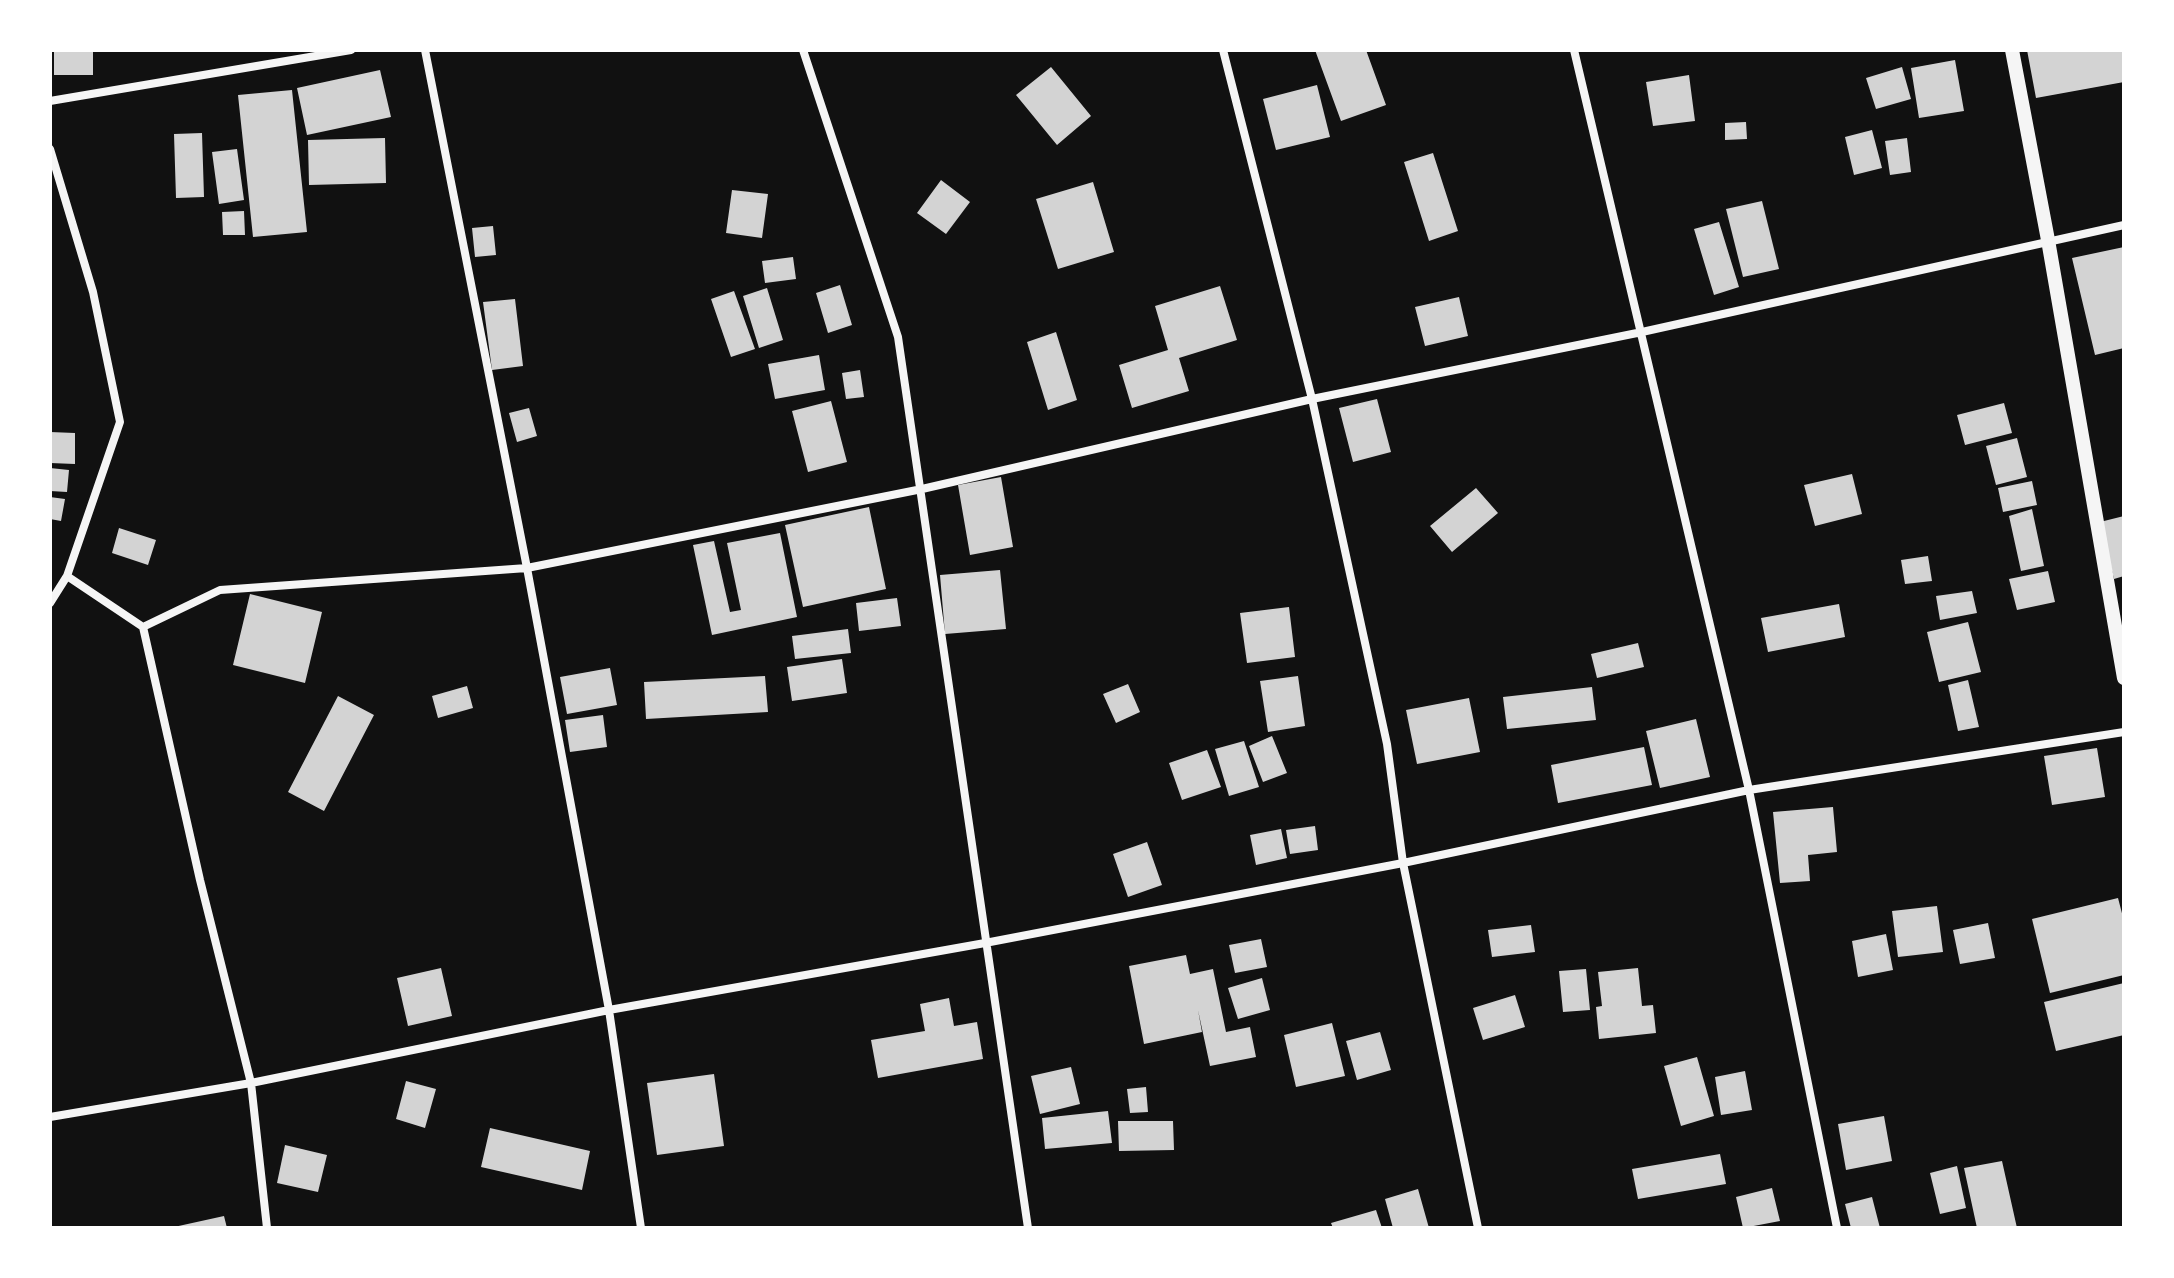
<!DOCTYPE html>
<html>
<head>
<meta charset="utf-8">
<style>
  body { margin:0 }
  #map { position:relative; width:2174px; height:1278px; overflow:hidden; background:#111; font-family:Signika,sans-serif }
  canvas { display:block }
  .frame { position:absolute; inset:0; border:52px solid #fff; pointer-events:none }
</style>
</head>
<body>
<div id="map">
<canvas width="2174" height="1278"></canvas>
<div class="frame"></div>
</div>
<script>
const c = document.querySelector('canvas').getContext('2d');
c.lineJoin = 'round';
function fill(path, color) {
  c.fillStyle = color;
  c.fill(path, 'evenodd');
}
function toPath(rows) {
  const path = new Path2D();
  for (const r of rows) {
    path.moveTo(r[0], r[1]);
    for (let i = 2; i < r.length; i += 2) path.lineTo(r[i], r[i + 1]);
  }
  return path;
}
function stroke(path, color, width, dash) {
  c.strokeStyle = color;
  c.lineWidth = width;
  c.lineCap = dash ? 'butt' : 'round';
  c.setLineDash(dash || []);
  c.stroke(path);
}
fill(toPath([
  [54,50,93,50,93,75,54,75],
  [1315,50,1366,50,1386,105,1341,121],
  [2027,50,2124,50,2124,82,2036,98],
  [1955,60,1964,111,1919,118,1911,68],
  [1051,67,1091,116,1057,145,1016,95],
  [1902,67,1911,99,1876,109,1866,78],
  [380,70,391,117,307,135,297,88],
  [1689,75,1695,121,1653,126,1646,82],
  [1317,85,1330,137,1276,150,1263,99],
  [292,90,307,232,253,237,238,95],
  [1746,122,1747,139,1725,140,1725,123],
  [1872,130,1882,168,1854,175,1845,137],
  [202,133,204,197,176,198,174,134],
  [385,138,386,183,309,185,308,140],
  [1907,138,1911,172,1890,175,1885,141],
  [237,149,244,200,219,204,212,152],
  [1433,153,1458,231,1429,241,1404,162],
  [941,180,970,202,946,234,917,213],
  [1093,182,1114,252,1058,269,1036,199],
  [732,190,768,194,762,238,726,233],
  [1762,201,1779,269,1743,277,1726,209],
  [244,211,245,235,223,235,222,212],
  [1719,222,1739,287,1714,295,1694,229],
  [493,226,496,255,475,257,472,228],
  [2124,247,2124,348,2095,355,2072,258],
  [793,257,796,279,765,283,762,261],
  [840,285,852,325,828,333,816,293],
  [1220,286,1237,340,1179,358,1189,391,1132,408,1119,365,1168,350,1155,306],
  [767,288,783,340,759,348,743,296],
  [734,291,755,349,731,357,711,299],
  [1459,297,1468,336,1425,346,1415,307],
  [515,299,523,366,492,370,483,302],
  [1056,332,1077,400,1048,410,1027,342],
  [819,355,825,390,775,399,768,364],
  [860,370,864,397,846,399,842,373],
  [1377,399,1391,452,1353,462,1339,408],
  [831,401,847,462,808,472,792,411],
  [2004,403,2012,433,1965,445,1957,415],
  [529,408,537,436,517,442,509,413],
  [50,432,75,433,75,464,50,463],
  [2017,438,2027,477,1996,485,1986,446],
  [50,468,69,470,67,492,50,491],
  [1852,474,1862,514,1815,526,1804,485],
  [1001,477,1013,547,970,555,958,485],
  [2032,481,2037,505,2003,512,1998,488],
  [1476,488,1498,513,1452,552,1430,526],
  [50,497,65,499,61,521,50,519],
  [869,507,886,589,803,607,785,525],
  [2032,509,2044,566,2021,571,2009,516],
  [2124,516,2124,576,2114,579,2100,522],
  [119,528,156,540,148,565,112,553],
  [780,533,797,617,712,635,693,545,714,541,730,612,741,610,727,543],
  [1928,556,1932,581,1905,584,1901,560],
  [1000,570,1006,629,945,634,940,575],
  [2048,571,2055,602,2017,610,2009,579],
  [1972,591,1977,613,1940,620,1936,596],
  [250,594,322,612,305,683,233,665],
  [897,598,901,626,859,631,856,603],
  [1839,604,1845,637,1768,652,1761,618],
  [1289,607,1295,657,1247,663,1240,613],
  [1968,622,1981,672,1939,682,1927,632],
  [848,629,851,653,795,659,792,636],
  [1638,643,1644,667,1597,678,1591,654],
  [842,659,847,693,792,701,787,667],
  [610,668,617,705,567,714,560,677],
  [765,676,768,712,646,719,644,682],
  [1298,676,1305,726,1268,732,1260,681],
  [1968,680,1979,727,1958,731,1948,685],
  [1128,684,1140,712,1116,723,1103,694],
  [467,686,473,708,438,718,432,696],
  [1592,687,1596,720,1507,729,1503,697],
  [338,696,374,715,324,811,288,792],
  [1469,698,1480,752,1417,764,1406,710],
  [603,715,607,747,570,752,565,720],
  [1696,719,1710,777,1660,788,1646,731],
  [1272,736,1287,773,1263,782,1249,746],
  [1244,741,1259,787,1229,796,1215,749],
  [1644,747,1652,785,1558,803,1551,765],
  [2097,748,2105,797,2052,805,2044,756],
  [1207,750,1221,787,1182,800,1169,763],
  [1833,807,1837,852,1808,855,1810,881,1780,883,1773,812],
  [1315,826,1318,850,1290,854,1286,830],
  [1281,829,1287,858,1256,865,1250,835],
  [1147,842,1162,885,1128,897,1113,854],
  [2118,898,2124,921,2124,975,2050,993,2032,919],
  [1937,906,1943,952,1898,957,1892,911],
  [1988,923,1995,958,1960,964,1953,930],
  [1531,925,1535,952,1492,957,1488,930],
  [1886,934,1893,970,1858,977,1852,941],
  [1261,939,1267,967,1235,973,1229,945],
  [1186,955,1190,974,1213,969,1226,1032,1250,1027,1256,1057,1210,1066,1198,1010,1202,1032,1144,1044,1129,966],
  [441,968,452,1016,408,1026,397,978],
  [1638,968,1642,1006,1653,1005,1656,1033,1599,1039,1596,1007,1602,1006,1598,972],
  [1586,969,1590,1010,1563,1012,1559,971],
  [1262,978,1270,1010,1238,1019,1228,988],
  [2124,983,2124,1035,2056,1051,2044,1002],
  [1515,995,1525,1027,1483,1040,1473,1008],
  [949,998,954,1026,977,1022,983,1059,878,1078,871,1040,925,1031,920,1004],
  [1332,1023,1345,1076,1296,1087,1284,1035],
  [1380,1032,1391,1070,1357,1080,1346,1041],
  [1697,1057,1714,1116,1681,1126,1664,1066],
  [1071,1067,1080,1104,1040,1114,1031,1076],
  [1745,1071,1752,1110,1721,1115,1715,1077],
  [714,1074,724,1146,657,1155,647,1083],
  [406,1081,436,1089,425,1128,396,1119],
  [1146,1087,1148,1112,1130,1113,1127,1089],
  [1108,1111,1112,1143,1045,1149,1042,1118],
  [1884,1116,1892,1161,1846,1170,1838,1124],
  [1118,1121,1173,1121,1174,1150,1119,1151],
  [490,1128,590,1151,582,1190,481,1167],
  [285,1145,327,1155,318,1192,277,1183],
  [1720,1154,1726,1184,1638,1199,1632,1169],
  [2002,1161,2017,1228,1977,1228,1964,1168],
  [1957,1166,1966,1208,1940,1214,1930,1173],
  [1772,1188,1780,1221,1743,1228,1736,1197],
  [1418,1189,1429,1228,1393,1228,1385,1199],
  [1872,1197,1880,1228,1851,1228,1845,1204],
  [1376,1210,1382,1228,1333,1228,1331,1223],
  [224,1216,227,1228,174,1228,174,1227]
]), '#d3d3d3');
stroke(toPath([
  [425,50,527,568,609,1010,641,1228],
  [803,50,898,337,1028,1228],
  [1223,50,1312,399,1387,744,1403,863,1478,1228],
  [1574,50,1749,790,1837,1228],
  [50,101,351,50],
  [50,149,93,292,120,422,67,576,50,603],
  [67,576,143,627,200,880,251,1083,267,1228],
  [143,627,220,590,527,568,922,489,1312,399,1642,332,2124,225],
  [50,1117,251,1083,609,1010,985,943,1403,863,1749,790,2124,732]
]), '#f5f5f5', 8);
stroke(toPath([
  [2012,50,2048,240,2124,678]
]), '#f5f5f5', 14);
</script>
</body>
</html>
